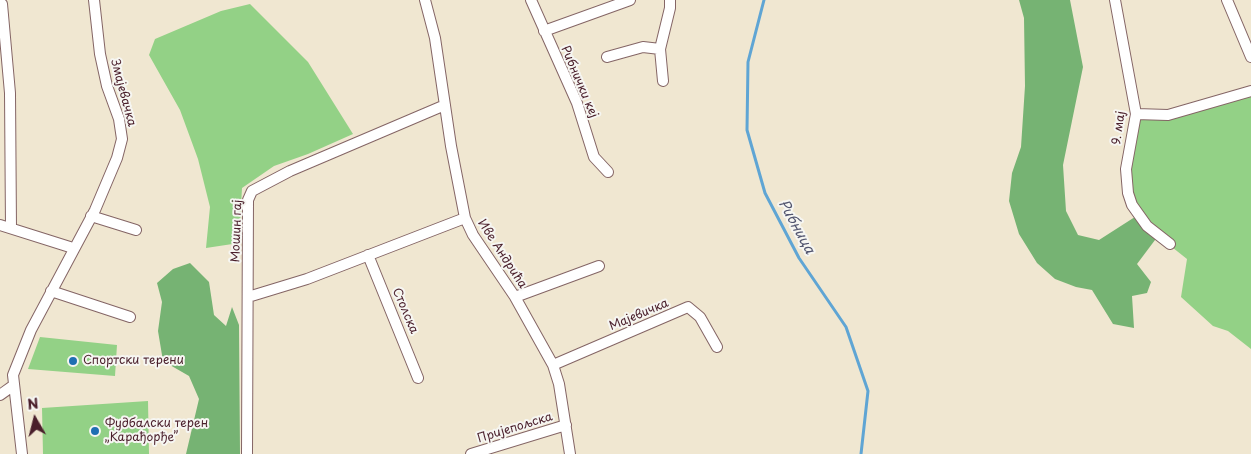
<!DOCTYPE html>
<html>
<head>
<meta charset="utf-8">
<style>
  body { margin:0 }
  #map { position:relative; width:1251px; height:454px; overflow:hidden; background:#f0e7d1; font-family:"Playpen Sans",sans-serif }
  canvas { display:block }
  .north { position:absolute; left:10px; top:394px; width:50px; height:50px; -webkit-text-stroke:4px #f6f6f2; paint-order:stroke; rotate:352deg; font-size:14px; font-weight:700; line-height:20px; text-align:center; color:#4a1f2b }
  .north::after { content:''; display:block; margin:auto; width:18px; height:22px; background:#4a1f2b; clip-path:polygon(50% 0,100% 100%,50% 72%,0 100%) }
</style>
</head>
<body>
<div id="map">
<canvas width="1251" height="454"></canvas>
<div class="north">N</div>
</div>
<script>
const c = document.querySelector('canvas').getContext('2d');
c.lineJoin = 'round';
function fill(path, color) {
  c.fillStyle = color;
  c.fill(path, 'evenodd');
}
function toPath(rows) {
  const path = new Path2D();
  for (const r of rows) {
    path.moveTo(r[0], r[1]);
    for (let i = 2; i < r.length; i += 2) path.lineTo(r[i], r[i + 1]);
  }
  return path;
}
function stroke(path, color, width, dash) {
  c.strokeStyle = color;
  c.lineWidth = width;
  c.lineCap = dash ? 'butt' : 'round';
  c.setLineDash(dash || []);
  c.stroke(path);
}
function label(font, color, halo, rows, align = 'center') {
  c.font = font + ' "Playpen Sans",sans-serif';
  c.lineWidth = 4;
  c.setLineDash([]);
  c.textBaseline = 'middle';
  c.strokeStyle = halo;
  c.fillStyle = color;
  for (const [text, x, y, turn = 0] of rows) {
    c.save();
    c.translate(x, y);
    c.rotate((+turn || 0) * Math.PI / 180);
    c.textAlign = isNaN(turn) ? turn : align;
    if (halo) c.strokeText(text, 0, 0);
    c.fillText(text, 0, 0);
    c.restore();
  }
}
fill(toPath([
  [250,4,308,62,353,134,308,154,274,166,242,188,239,243,206,248,210,207,198,159,180,110,149,55,155,39,221,11],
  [1251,91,1251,349,1228,331,1213,326,1181,297,1187,259,1158,236,1128,193,1136,114,1154,116],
  [40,337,117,345,115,376,28,369],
  [148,401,149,454,43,454,42,408]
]), '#93d186');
fill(toPath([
  [1019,0,1070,0,1083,67,1063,165,1066,211,1078,235,1099,240,1138,215,1158,236,1137,264,1151,282,1147,293,1132,296,1134,328,1113,324,1092,290,1076,287,1055,279,1037,263,1019,234,1009,201,1012,173,1021,147,1025,86,1024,18],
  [190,263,209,282,214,315,226,326,232,307,239,325,240,454,186,454,199,399,189,376,163,361,158,331,162,302,157,283,173,269]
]), '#76b373');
stroke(toPath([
  [764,0,748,62,747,130,765,193,799,258,846,327,868,391,861,454]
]), '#5fa5d4', 3);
const minor = toPath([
  [425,0,435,38,451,146,465,218,473,235,515,297,553,365,559,384,570,454],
  [531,0,577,103,594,157,608,172],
  [1115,0,1136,114,1126,169,1128,193,1132,205,1147,226,1170,244],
  [1227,0,1251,57],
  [2,4,10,93,11,228],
  [544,31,630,0],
  [607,57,643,47,660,49],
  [663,81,660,49,670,8,670,0],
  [1136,114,1168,115,1251,91],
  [91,216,136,230],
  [0,225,73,248],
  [368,255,418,378],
  [51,291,130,317],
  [248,297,307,279,465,218],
  [515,297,599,266],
  [553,365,688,307,700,317,717,347],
  [0,395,14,385],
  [22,454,13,375,31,330,95,210,117,158,122,139,119,119,107,86,100,54,94,0],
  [247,454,248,200,252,191,290,171,445,105],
  [471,454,566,425]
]);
stroke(minor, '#846565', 12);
stroke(minor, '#fff', 10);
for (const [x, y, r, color] of [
  [73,361,5,"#1f6fb2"],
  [95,431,5,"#1f6fb2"]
]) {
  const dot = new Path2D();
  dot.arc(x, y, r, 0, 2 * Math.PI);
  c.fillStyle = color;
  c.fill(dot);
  stroke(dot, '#f6f6f2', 2);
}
label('12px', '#4a1f2b', '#f6f6f2', [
  ["Рибнички кеј",579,82,67],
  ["Змајевачка",123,93,75],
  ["9. мај",1119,128,-82],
  ["Мошин гај",237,231,-88],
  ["Иве Андрића",502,254,57],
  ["Столска",405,311,67],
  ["Мајевичка",639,315,-23],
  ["Пријепољска",515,428,-17]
]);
label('12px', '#4a1f2b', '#f6f6f2', [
  ["Спортски терени",83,361],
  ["Фудбалски терен",105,424],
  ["„Карађорђе”",105,438]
], 'left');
label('italic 14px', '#52556f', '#f6f6f2', [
  ["Рибница",796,227,61]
]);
</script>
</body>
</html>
